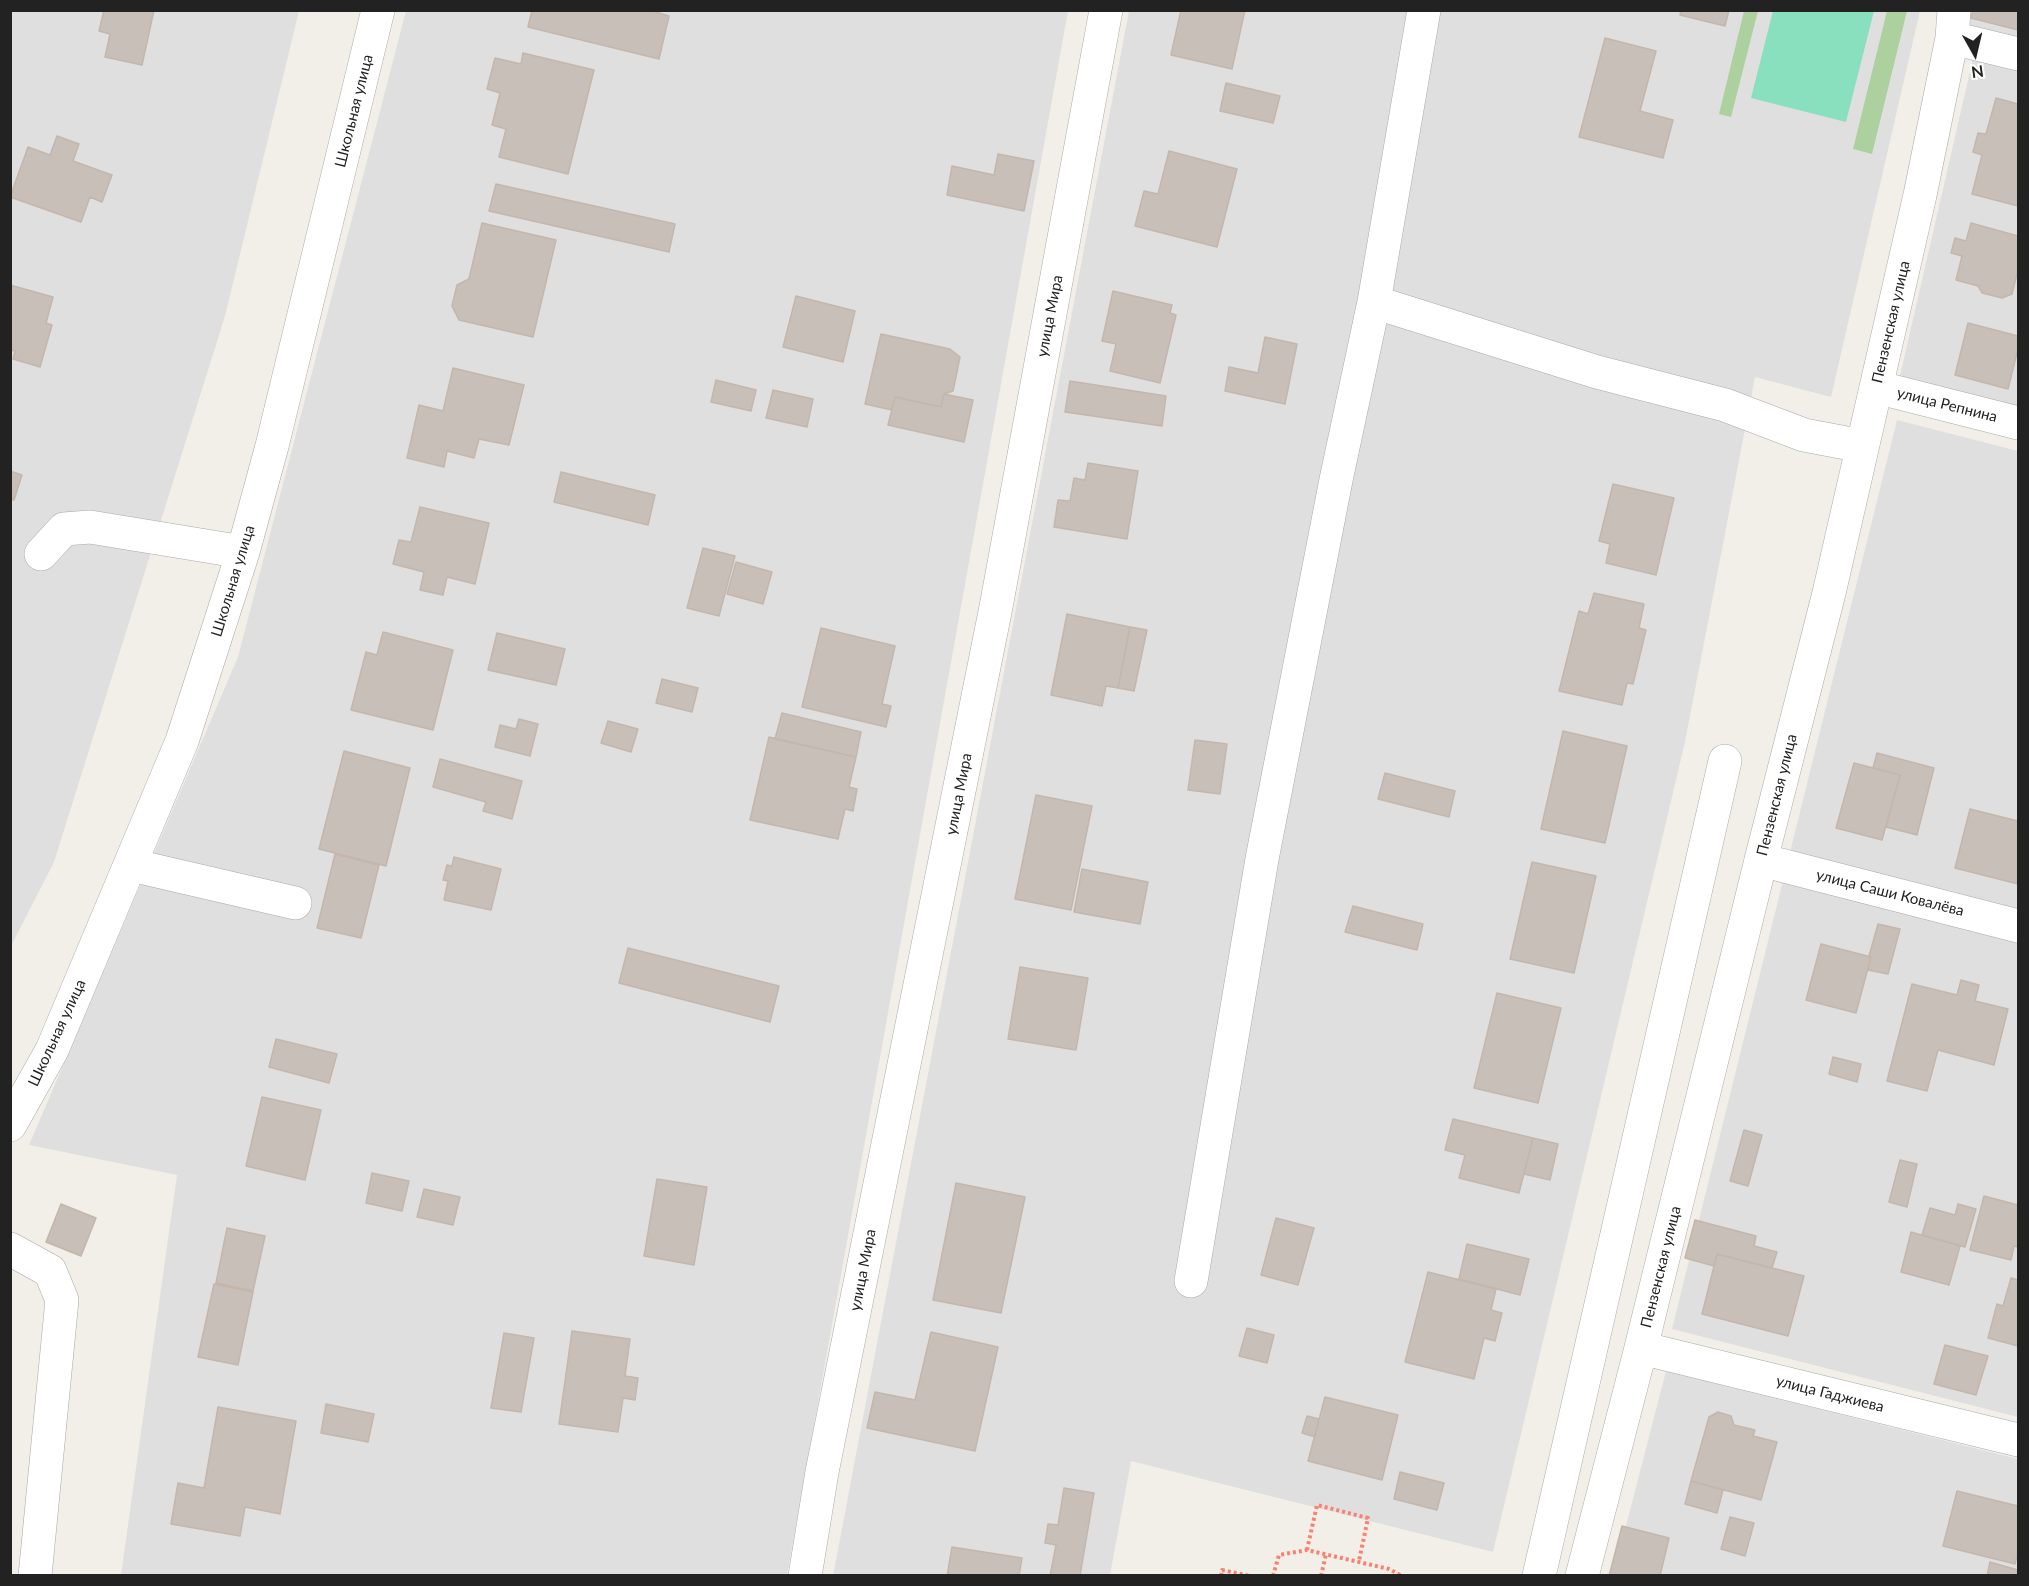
<!DOCTYPE html>
<html>
<head>
<meta charset="utf-8">
<style>
  body { margin:0 }
  #map { position:relative; width:2029px; height:1586px; overflow:hidden; background:#f2efe9; font-family:Lato,sans-serif }
  canvas { display:block }
  .frame { position:absolute; inset:0; border:12px solid #222; pointer-events:none }
  .north { position:absolute; left:1945px; top:24px; width:60px; height:60px; -webkit-text-stroke:4px #fff; paint-order:stroke; rotate:172deg; font-size:16px; font-weight:700; line-height:24px; text-align:center; color:#222 }
  .north::after { content:''; display:block; margin:auto; width:21px; height:27px; background:#222; clip-path:polygon(50% 0,100% 100%,50% 72%,0 100%) }
</style>
</head>
<body>
<div id="map">
<canvas width="2029" height="1586"></canvas>
<div class="frame"></div>
<div class="north">N</div>
</div>
<script>
const c = document.querySelector('canvas').getContext('2d');
c.lineJoin = 'round';
function fill(path, color) {
  c.fillStyle = color;
  c.fill(path, 'evenodd');
}
function toPath(rows) {
  const path = new Path2D();
  for (const r of rows) {
    path.moveTo(r[0], r[1]);
    for (let i = 2; i < r.length; i += 2) path.lineTo(r[i], r[i + 1]);
  }
  return path;
}
function stroke(path, color, width, dash) {
  c.strokeStyle = color;
  c.lineWidth = width;
  c.lineCap = dash ? 'butt' : 'round';
  c.setLineDash(dash || []);
  c.stroke(path);
}
function label(font, color, halo, rows, align = 'center') {
  c.font = font + ' Lato,sans-serif';
  c.lineWidth = 4.5;
  c.setLineDash([]);
  c.textBaseline = 'middle';
  c.strokeStyle = halo;
  c.fillStyle = color;
  for (const [text, x, y, turn = 0] of rows) {
    c.save();
    c.translate(x, y);
    c.rotate((+turn || 0) * Math.PI / 180);
    c.textAlign = isNaN(turn) ? turn : align;
    if (halo) c.strokeText(text, 0, 0);
    c.fillText(text, 0, 0);
    c.restore();
  }
}
fill(toPath([
  [11,11,299,11,225,316,54,862,11,946],
  [406,11,1068,11,787,1575,121,1575,177,1175,29,1145,238,657],
  [1129,11,1920,11,1831,397,1755,377,1685,742,1493,1552,1131,1461,1110,1575,833,1576],
  [1969,11,2018,11,2018,410,1899,380,1972,63,1966,23],
  [1897,420,2018,451,2018,1417,1672,1329],
  [1666,1371,2018,1459,2018,1575,1613,1576]
]), '#e0dfdf');
fill(toPath([
  [1744,11,1758,11,1731,117,1719,114],
  [1887,11,1907,11,1872,154,1853,149]
]), '#add19e');
fill(toPath([
  [1773,11,1874,11,1846,122,1751,98]
]), '#88e0be');
const building = toPath([
  [104,10,154,10,142,65,105,57,110,34,99,31,104,10],
  [532,10,649,10,669,16,659,59,528,27,532,10],
  [1181,10,1245,10,1232,69,1171,55,1181,10],
  [1681,10,1729,10,1725,26,1680,15,1681,10],
  [1973,10,2018,10,2018,30,1971,18,1973,10],
  [1605,38,1656,51,1640,111,1673,120,1663,158,1579,137,1605,38],
  [523,53,594,70,568,174,499,157,506,129,492,125,500,93,487,89,495,58,521,64,523,53],
  [1226,83,1280,96,1273,123,1220,111,1226,83],
  [1996,98,2018,104,2018,206,1972,194,1982,155,1973,152,1978,133,1986,134,1996,98],
  [57,136,79,144,73,161,112,175,102,202,90,197,81,222,10,197,28,147,50,155,57,136],
  [1169,151,1237,169,1217,247,1135,226,1144,191,1158,194,1169,151],
  [998,154,1034,161,1024,211,947,195,952,166,994,175,998,154],
  [496,184,675,224,669,252,489,211,496,184],
  [482,223,556,240,533,337,459,320,452,306,457,285,469,279,482,223],
  [1971,223,2018,236,2018,270,2012,294,2002,298,1982,293,1978,286,1956,280,1962,256,1951,253,1955,238,1966,241,1971,223],
  [10,285,53,297,46,323,52,325,40,367,13,359,15,351,10,350,10,285],
  [1113,291,1172,305,1170,313,1176,315,1160,383,1110,371,1116,344,1102,341,1113,291],
  [796,296,855,311,843,362,783,347,796,296],
  [1968,323,2018,336,2018,349,2008,389,1955,375,1968,323],
  [881,334,950,349,960,357,953,391,944,394,941,407,895,397,892,410,865,404,881,334],
  [1265,337,1297,344,1285,404,1225,391,1229,367,1258,373,1265,337],
  [453,368,524,385,509,445,479,439,474,458,447,451,444,467,407,458,419,405,443,411,453,368],
  [716,380,756,390,751,411,711,402,716,380],
  [1070,381,1166,396,1162,426,1065,412,1070,381],
  [773,390,813,399,807,427,766,418,773,390],
  [944,394,973,400,964,442,888,425,895,397,941,407,944,394],
  [1088,463,1138,471,1127,539,1054,527,1058,500,1070,501,1074,478,1085,480,1088,463],
  [10,471,22,475,14,500,10,499,10,471],
  [561,472,655,495,648,525,554,502,561,472],
  [1613,484,1674,498,1656,575,1606,563,1610,544,1599,541,1613,484],
  [420,507,489,523,475,584,447,577,443,595,420,590,424,572,393,564,399,540,411,542,420,507],
  [703,548,735,556,719,616,687,608,703,548],
  [736,562,772,572,763,604,727,594,736,562],
  [1594,593,1644,604,1639,628,1646,630,1633,684,1627,683,1622,705,1559,691,1579,611,1588,614,1594,593],
  [1067,614,1130,627,1118,688,1106,686,1102,706,1051,695,1067,614],
  [1130,627,1147,630,1134,691,1118,688,1130,627],
  [821,628,895,646,882,704,891,706,886,727,802,707,821,628],
  [383,632,453,650,433,730,351,710,366,652,377,655,383,632],
  [497,633,565,649,556,685,488,670,497,633],
  [662,679,698,688,692,712,656,703,662,679],
  [782,713,861,732,856,757,775,739,782,713],
  [519,719,538,724,530,756,495,747,500,725,516,729,519,719],
  [608,721,638,729,631,752,601,743,608,721],
  [1563,731,1627,746,1605,843,1541,829,1563,731],
  [769,737,856,757,849,787,857,789,853,811,845,809,838,839,750,820,769,737],
  [1195,740,1227,744,1220,794,1188,790,1195,740],
  [344,751,410,768,386,866,319,849,344,751],
  [1877,753,1934,768,1917,835,1886,827,1900,775,1873,768,1877,753],
  [440,759,522,781,512,819,483,811,486,802,433,787,440,759],
  [1854,763,1900,775,1882,840,1836,828,1854,763],
  [1385,773,1455,791,1449,817,1378,799,1385,773],
  [1036,795,1092,806,1071,910,1015,899,1036,795],
  [1970,809,2018,821,2018,884,1955,868,1970,809],
  [335,854,379,865,361,938,317,928,335,854],
  [454,857,501,869,491,910,444,900,448,881,443,880,447,865,452,866,454,857],
  [1532,862,1596,876,1574,973,1510,959,1532,862],
  [1082,869,1148,882,1140,924,1074,912,1082,869],
  [1353,906,1423,924,1417,950,1345,932,1353,906],
  [1878,924,1900,929,1888,974,1868,970,1871,957,1869,956,1878,924],
  [1821,944,1871,957,1856,1013,1806,1000,1821,944],
  [628,948,779,986,770,1022,619,983,628,948],
  [1020,967,1088,978,1076,1050,1008,1039,1020,967],
  [1961,980,1979,985,1975,1001,2008,1009,1994,1065,1938,1050,1927,1091,1887,1081,1912,984,1957,995,1961,980],
  [1497,993,1561,1008,1538,1103,1474,1088,1497,993],
  [276,1039,337,1054,329,1083,269,1067,276,1039],
  [1833,1057,1861,1064,1857,1082,1829,1074,1833,1057],
  [262,1097,321,1110,305,1180,246,1166,262,1097],
  [1453,1119,1533,1138,1519,1193,1459,1178,1465,1155,1445,1150,1453,1119],
  [1744,1130,1762,1135,1748,1186,1730,1181,1744,1130],
  [1533,1138,1558,1144,1550,1180,1524,1174,1533,1138],
  [1900,1160,1917,1164,1907,1207,1889,1202,1900,1160],
  [372,1173,409,1181,402,1211,366,1203,372,1173],
  [657,1179,707,1187,694,1265,644,1256,657,1179],
  [956,1183,1025,1197,1001,1313,933,1300,956,1183],
  [424,1189,460,1197,453,1225,417,1217,424,1189],
  [1984,1196,2018,1205,2018,1247,2014,1246,2011,1260,1970,1250,1984,1196],
  [61,1204,96,1218,81,1256,46,1242,61,1204],
  [1958,1204,1976,1209,1965,1247,1922,1235,1930,1208,1955,1215,1958,1204],
  [1276,1218,1314,1228,1298,1285,1261,1275,1276,1218],
  [1695,1220,1756,1236,1754,1246,1777,1252,1772,1268,1717,1254,1714,1266,1685,1258,1695,1220],
  [227,1228,265,1236,253,1291,216,1283,227,1228],
  [1911,1232,1960,1246,1949,1285,1901,1272,1911,1232],
  [1467,1244,1529,1259,1520,1295,1459,1279,1467,1244],
  [1717,1254,1804,1276,1788,1336,1702,1314,1717,1254],
  [1428,1272,1496,1289,1491,1310,1502,1313,1495,1341,1484,1338,1474,1379,1405,1362,1428,1272],
  [2011,1278,2018,1280,2018,1346,1988,1338,1997,1304,2003,1306,2011,1278],
  [214,1284,253,1292,238,1365,198,1357,214,1284],
  [1247,1328,1274,1335,1267,1363,1239,1356,1247,1328],
  [572,1331,630,1339,625,1376,638,1378,635,1400,623,1398,618,1432,559,1424,572,1331],
  [931,1332,998,1347,975,1451,867,1428,875,1392,915,1400,931,1332],
  [504,1333,534,1338,521,1412,491,1408,504,1333],
  [1945,1345,1988,1356,1976,1395,1934,1384,1945,1345],
  [1325,1397,1398,1415,1382,1480,1308,1461,1325,1397],
  [326,1404,374,1414,368,1442,321,1433,326,1404],
  [218,1407,296,1421,280,1514,245,1507,240,1536,171,1524,178,1483,204,1488,218,1407],
  [1718,1412,1731,1416,1734,1425,1755,1430,1753,1436,1777,1442,1761,1500,1691,1481,1709,1417,1718,1412],
  [1307,1416,1319,1419,1315,1437,1302,1433,1307,1416],
  [1400,1472,1444,1483,1437,1510,1394,1499,1400,1472],
  [1691,1481,1723,1490,1717,1513,1685,1504,1691,1481],
  [1064,1488,1094,1493,1080,1576,1050,1576,1056,1545,1045,1543,1048,1524,1058,1525,1064,1488],
  [1957,1491,2018,1506,2018,1552,2015,1564,1943,1546,1957,1491],
  [1730,1517,1754,1523,1745,1556,1721,1549,1730,1517],
  [1622,1526,1669,1538,1660,1576,1609,1576,1622,1526],
  [952,1547,1022,1558,1019,1576,947,1576,952,1547],
  [1990,1562,2018,1570,2018,1576,1987,1576,1990,1562]
]);
fill(building, '#c7bfb8');
stroke(building, '#c4b6ab', 1.5);
const minor = toPath([
  [1952,38,2018,54],
  [1374,302,1597,372,1725,405,1804,435,1862,446],
  [1876,387,2018,423],
  [41,554,64,529,90,527,243,552],
  [1761,860,2018,926],
  [131,865,295,903],
  [10,1125,52,1050,182,741,243,552,272,446,378,10],
  [10,1249,50,1271,62,1300,35,1576],
  [1191,1281,1262,859,1336,480,1374,302,1424,10],
  [1641,1348,2018,1440],
  [805,1576,822,1472,996,607,1106,10],
  [1539,1576,1725,761],
  [1582,1576,1641,1348,1761,860,1829,593,1920,195,1952,38,1954,10]
]);
stroke(minor, '#a9a9a9', 34);
stroke(toPath([
  [1307,1550,1317,1505,1368,1518,1359,1561],
  [1221,1576,1222,1570,1250,1576],
  [1273,1576,1279,1555,1307,1550,1389,1569,1402,1576],
  [1321,1576,1326,1554]
]), '#fa8072', 4, [3, 3]);
stroke(minor, '#fff', 33);
label('15px', '#222', '#fff', [
  ["Школьная улица",354,111,-76],
  ["улица Мира",1050,316,-79],
  ["Пензенская улица",1891,322,-77],
  ["улица Репнина",1947,405,14],
  ["Школьная улица",233,581,-73],
  ["улица Мира",959,794,-79],
  ["Пензенская улица",1777,795,-76],
  ["улица Саши Ковалёва",1890,893,14],
  ["Школьная улица",57,1033,-65],
  ["Пензенская улица",1661,1267,-76],
  ["улица Мира",863,1270,-79],
  ["улица Гаджиева",1830,1394,14]
]);
</script>
</body>
</html>
